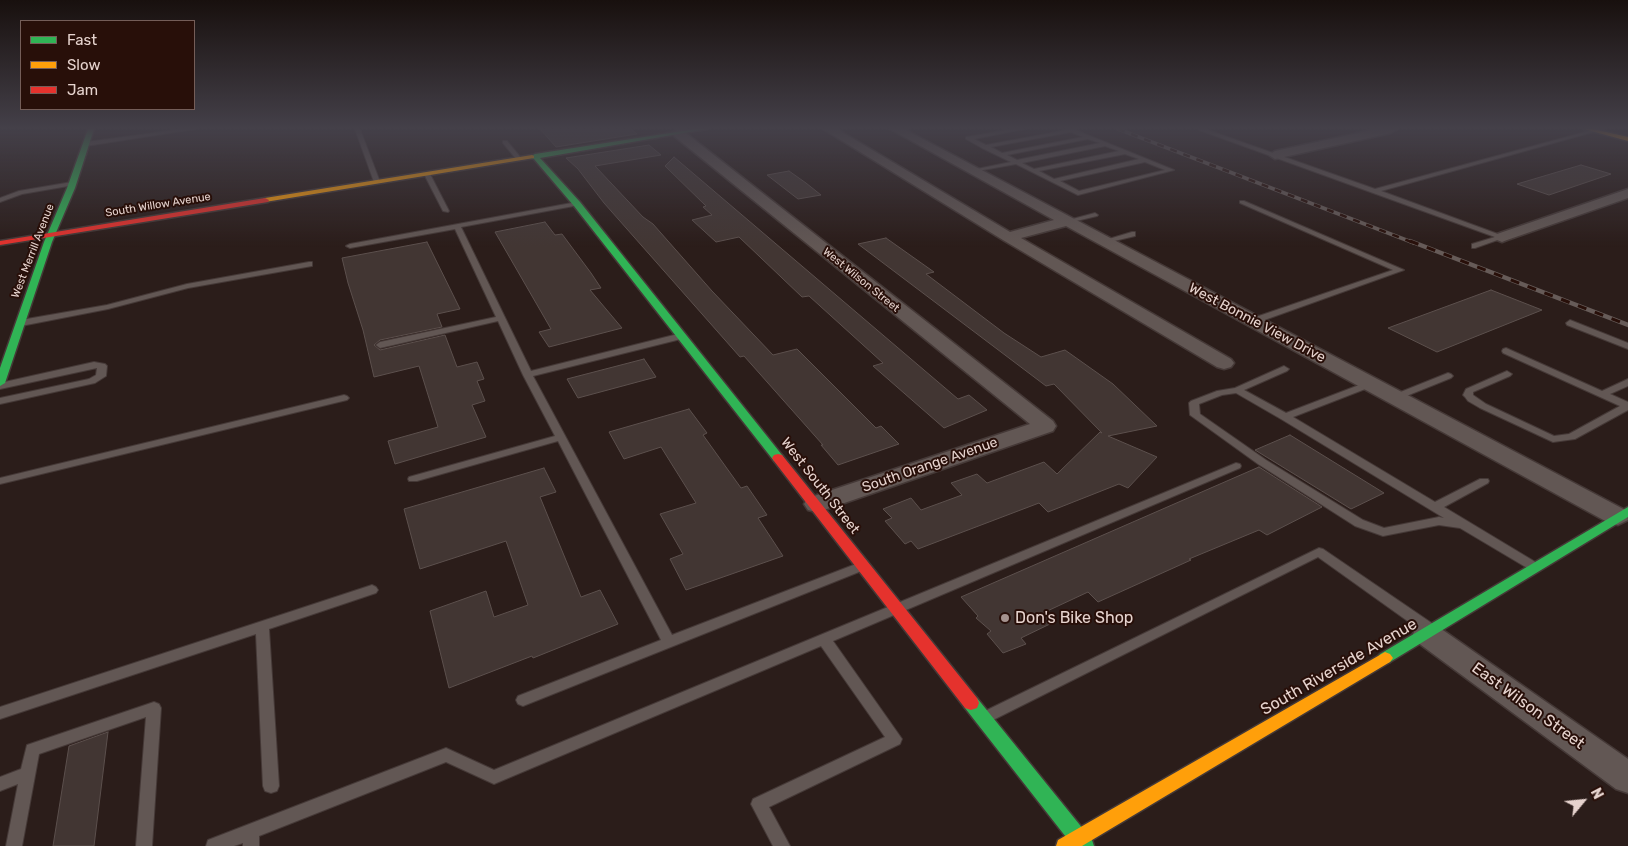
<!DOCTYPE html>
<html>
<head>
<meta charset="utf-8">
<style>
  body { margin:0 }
  #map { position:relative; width:1628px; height:846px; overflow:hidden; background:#2b1d1a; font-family:Rubik,sans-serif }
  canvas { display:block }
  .legend { position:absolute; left:20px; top:20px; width:175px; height:90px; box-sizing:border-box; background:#280f09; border:1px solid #745d58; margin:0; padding:6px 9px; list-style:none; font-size:15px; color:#e6d3ce }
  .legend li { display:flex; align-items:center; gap:10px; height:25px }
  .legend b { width:25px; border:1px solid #745d58 }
  .north { position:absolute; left:1558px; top:776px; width:50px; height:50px; -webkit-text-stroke:4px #280f09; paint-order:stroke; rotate:62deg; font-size:14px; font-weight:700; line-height:20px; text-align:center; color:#e6d3ce }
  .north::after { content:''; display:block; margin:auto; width:18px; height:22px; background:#e6d3ce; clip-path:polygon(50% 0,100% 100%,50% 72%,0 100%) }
</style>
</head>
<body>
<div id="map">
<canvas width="1628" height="846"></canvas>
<ul class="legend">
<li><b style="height:6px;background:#30b455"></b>Fast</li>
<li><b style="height:6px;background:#ff9f0a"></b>Slow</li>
<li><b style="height:6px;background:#e5322d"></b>Jam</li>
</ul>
<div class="north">N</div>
</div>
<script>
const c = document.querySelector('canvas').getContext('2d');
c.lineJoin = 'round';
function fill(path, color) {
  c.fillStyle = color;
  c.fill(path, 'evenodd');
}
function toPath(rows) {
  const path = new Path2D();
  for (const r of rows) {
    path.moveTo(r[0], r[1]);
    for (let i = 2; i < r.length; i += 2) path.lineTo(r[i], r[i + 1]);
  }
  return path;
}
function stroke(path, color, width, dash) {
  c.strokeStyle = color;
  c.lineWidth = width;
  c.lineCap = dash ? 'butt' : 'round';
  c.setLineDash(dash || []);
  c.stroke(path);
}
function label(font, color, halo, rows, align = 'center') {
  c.font = font + ' Rubik,sans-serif';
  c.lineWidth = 4;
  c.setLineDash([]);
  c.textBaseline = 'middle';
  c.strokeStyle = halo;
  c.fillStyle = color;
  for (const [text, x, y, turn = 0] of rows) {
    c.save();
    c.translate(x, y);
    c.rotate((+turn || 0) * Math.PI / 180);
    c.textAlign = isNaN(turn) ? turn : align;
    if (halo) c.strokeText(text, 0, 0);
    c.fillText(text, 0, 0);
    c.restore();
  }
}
const building = toPath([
  [540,129,631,129,637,134,556,147,540,129],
  [649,145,661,155,595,166,643,217,653,224,712,291,773,355,797,349,876,428,881,426,899,444,838,465,821,445,823,445,744,356,740,357,604,203,578,169,566,158,649,145],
  [674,157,958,399,969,395,987,410,944,428,873,366,883,363,809,296,802,297,739,237,716,242,692,220,712,215,703,207,706,206,665,166,674,157],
  [1581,165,1611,174,1549,195,1517,184,1581,165],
  [789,171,806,183,821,195,798,199,767,175,789,171],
  [545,222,555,235,562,234,591,273,601,288,590,290,622,328,549,347,539,332,551,329,495,232,545,222],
  [886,238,934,272,926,274,1004,333,1041,357,1065,350,1113,384,1157,426,1108,436,1157,457,1128,488,1119,484,1048,512,1039,503,918,549,911,541,905,544,885,521,892,518,883,509,911,498,921,510,962,495,951,483,977,474,987,483,1044,462,1057,474,1100,432,1102,433,1054,384,1046,386,858,244,886,238],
  [427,242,460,309,437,314,442,327,380,340,374,345,380,350,445,335,457,367,477,362,484,379,477,381,485,401,472,405,486,437,395,464,388,441,438,427,419,366,374,377,363,330,348,283,342,258,427,242],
  [1491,290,1542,310,1437,352,1388,328,1491,290],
  [644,359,656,377,578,398,567,379,644,359],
  [689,409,707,433,703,435,741,488,747,486,767,515,758,518,783,556,686,590,670,559,683,554,660,514,696,503,661,447,624,459,609,432,689,409],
  [1290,435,1384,493,1351,509,1255,450,1290,435],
  [1259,467,1322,507,1267,535,1259,530,1189,559,1191,560,1098,602,1088,592,1043,613,1052,623,1021,638,1026,644,1003,653,987,634,991,631,976,618,978,616,961,597,1259,467],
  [544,468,556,492,540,497,581,597,600,590,618,624,533,658,532,656,449,688,430,611,486,591,494,617,528,605,506,541,420,569,404,509,544,468],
  [108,732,94,846,53,846,69,746,108,732]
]);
fill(building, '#423633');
stroke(building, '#5c504d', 1);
const lane = toPath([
  [183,129,195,129,86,146,83,144,86,142,183,129],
  [355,129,360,129,380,182,379,183,374,182,355,129],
  [1014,129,1024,129,974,139,986,145,1073,129,1174,170,1078,195,1016,164,972,172,972,170,1011,162,982,148,966,139,966,137,1014,129],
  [1071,132,1083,137,1002,153,991,147,1071,132],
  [1088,139,1100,143,1017,160,1007,155,1088,139],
  [1105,146,1119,151,1034,169,1022,163,1105,146],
  [1125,154,1139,159,1054,179,1039,171,1125,154],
  [1145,162,1165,170,1079,191,1060,181,1145,162],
  [1199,129,1205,129,1375,189,1596,129,1604,129,1381,191,1506,237,1475,248,1472,248,1472,244,1495,237,1199,130,1199,129],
  [503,141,507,141,521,158,521,160,517,160,503,143,503,141],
  [425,173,430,174,449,211,448,212,443,211,424,174,425,173],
  [72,182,74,183,74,185,22,194,0,202,0,198,19,191,72,182],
  [1240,201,1244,201,1404,270,1256,323,1250,323,1250,319,1393,270,1240,203,1240,201],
  [577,202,580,204,579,205,461,227,531,371,682,333,686,336,685,338,533,376,672,635,856,564,860,563,864,564,866,567,864,570,523,706,518,704,516,700,518,696,661,640,558,441,417,481,409,481,408,479,409,477,555,436,523,375,498,321,380,348,376,345,380,342,496,317,455,229,350,248,346,246,350,244,577,202],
  [1095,213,1098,215,1097,216,1068,223,1065,221,1095,213],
  [1132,232,1135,232,1135,236,1106,243,1102,241,1132,232],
  [309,262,312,262,312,266,188,288,108,309,21,326,17,323,21,320,107,305,187,284,309,262],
  [1570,320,1628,343,1628,349,1567,325,1566,323,1570,320],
  [1506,348,1602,391,1628,379,1628,386,1610,394,1628,402,1628,410,1575,439,1553,442,1480,408,1468,401,1465,397,1463,395,1466,389,1507,371,1512,374,1510,376,1473,392,1473,395,1486,404,1554,436,1569,434,1620,406,1503,353,1502,351,1503,349,1506,348],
  [94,362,105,364,107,366,106,376,95,383,0,404,0,398,89,379,96,375,97,368,0,389,0,383,94,362],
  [1284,366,1289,369,1287,371,1244,390,1286,413,1367,382,1373,382,1375,384,1373,386,1293,417,1435,502,1480,479,1488,479,1489,481,1488,483,1444,507,1537,563,1539,566,1537,569,1533,570,1529,569,1460,528,1439,525,1383,536,1355,526,1258,464,1190,415,1189,403,1191,401,1217,391,1235,388,1284,366],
  [1236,393,1281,419,1444,518,1439,517,1384,528,1363,520,1266,460,1200,414,1199,404,1222,395,1236,393],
  [1448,373,1451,374,1453,376,1451,378,1399,399,1396,400,1391,397,1393,395,1448,373],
  [344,395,347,396,349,398,347,400,0,484,0,478,344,395],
  [1236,463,1240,464,1241,466,1240,468,833,641,902,739,900,744,769,807,790,846,773,846,751,804,753,799,885,737,821,646,494,784,446,762,259,836,259,846,243,846,243,843,234,846,206,846,208,840,446,748,494,770,1236,463],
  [1319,548,1323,549,1433,624,1435,628,1433,632,1428,633,1423,632,1318,557,995,719,990,721,985,719,983,715,985,711,1319,548],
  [372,585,376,587,378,590,376,593,269,629,279,786,277,791,271,793,265,791,263,786,256,634,0,719,0,707,372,585],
  [154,702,159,704,161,708,152,846,136,846,146,717,39,754,22,846,6,846,18,784,0,791,0,777,21,769,27,745,154,702]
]);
const street = toPath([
  [678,129,682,130,1053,421,1056,426,1053,431,824,510,816,512,808,510,804,504,808,498,1030,424,674,136,672,133,678,129],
  [823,129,837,129,1010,232,1054,220,890,129,904,129,1627,511,1628,520,1618,525,1609,523,1066,226,1021,238,1231,359,1234,363,1231,367,1224,369,1217,367,1003,240,823,129],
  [1377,129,1397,129,1391,133,1275,159,1269,155,1275,151,1377,129],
  [1628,189,1628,198,1507,240,1502,242,1497,240,1494,237,1497,234,1628,189],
  [1427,623,1437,626,1628,759,1628,793,1616,789,1417,642,1413,634,1417,626,1427,623]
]);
const fast = toPath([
  [88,129,94,129,75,188,52,242,5,383,0,386,0,368,44,242,67,188,88,129],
  [695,129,707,129,540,158,580,202,782,455,784,458,782,461,778,462,774,461,574,206,534,159,529,157,535,154,695,129],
  [1628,507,1628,517,1390,662,1385,664,1380,662,1377,658,1380,654,1628,507],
  [971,696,977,698,1092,840,1094,846,1073,846,965,708,963,703,965,698,971,696]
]);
const slow = toPath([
  [1584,129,1593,129,1628,137,1628,141,1584,129],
  [532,155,534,156,534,158,265,202,261,200,265,198,532,155],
  [1385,652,1390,654,1393,658,1390,662,1082,846,1056,846,1058,840,1385,652]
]);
const jam = toPath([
  [265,198,269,200,268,202,0,245,0,241,265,198],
  [778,454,782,455,977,698,979,703,977,708,971,710,965,708,774,461,772,458,774,455,778,454]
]);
stroke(lane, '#453937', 2);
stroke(street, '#453937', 3);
stroke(fast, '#453937', 3);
stroke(slow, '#453937', 3);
stroke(jam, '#453937', 3);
fill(lane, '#625754');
fill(street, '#625754');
fill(fast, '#30b455');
fill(slow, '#ff9f0a');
fill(jam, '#e5322d');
const railFar1 = toPath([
  [1118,129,1414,243]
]);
const rail = toPath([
  [1410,241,1628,325]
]);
stroke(railFar1, '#665b58', 4);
stroke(rail, '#665b58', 4.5);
stroke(railFar1, '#280f09', 2.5, [7]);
stroke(rail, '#280f09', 3, [9]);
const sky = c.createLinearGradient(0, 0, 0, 247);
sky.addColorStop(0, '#18100e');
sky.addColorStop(0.52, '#444049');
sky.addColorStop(1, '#44404900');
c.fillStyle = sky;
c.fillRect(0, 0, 1628, 247);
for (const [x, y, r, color] of [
  [1005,618,5,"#a5938f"]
]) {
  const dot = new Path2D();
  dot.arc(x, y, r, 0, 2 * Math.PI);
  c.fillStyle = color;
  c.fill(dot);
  stroke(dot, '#280f09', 2);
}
label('11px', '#e6d3ce', '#280f09', [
  ["South Willow Avenue",158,205,-9],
  ["West Merrill Avenue",33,251,-69],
  ["West Wilson Street",861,280,39]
]);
label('14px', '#e6d3ce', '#280f09', [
  ["West Bonnie View Drive",1257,323,28],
  ["South Orange Avenue",930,465,-19],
  ["West South Street",820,486,52]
]);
label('16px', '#e6d3ce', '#280f09', [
  ["Don's Bike Shop",1015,618]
], 'left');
label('16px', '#e6d3ce', '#280f09', [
  ["South Riverside Avenue",1339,667,-30],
  ["East Wilson Street",1528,706,36]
]);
</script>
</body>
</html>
